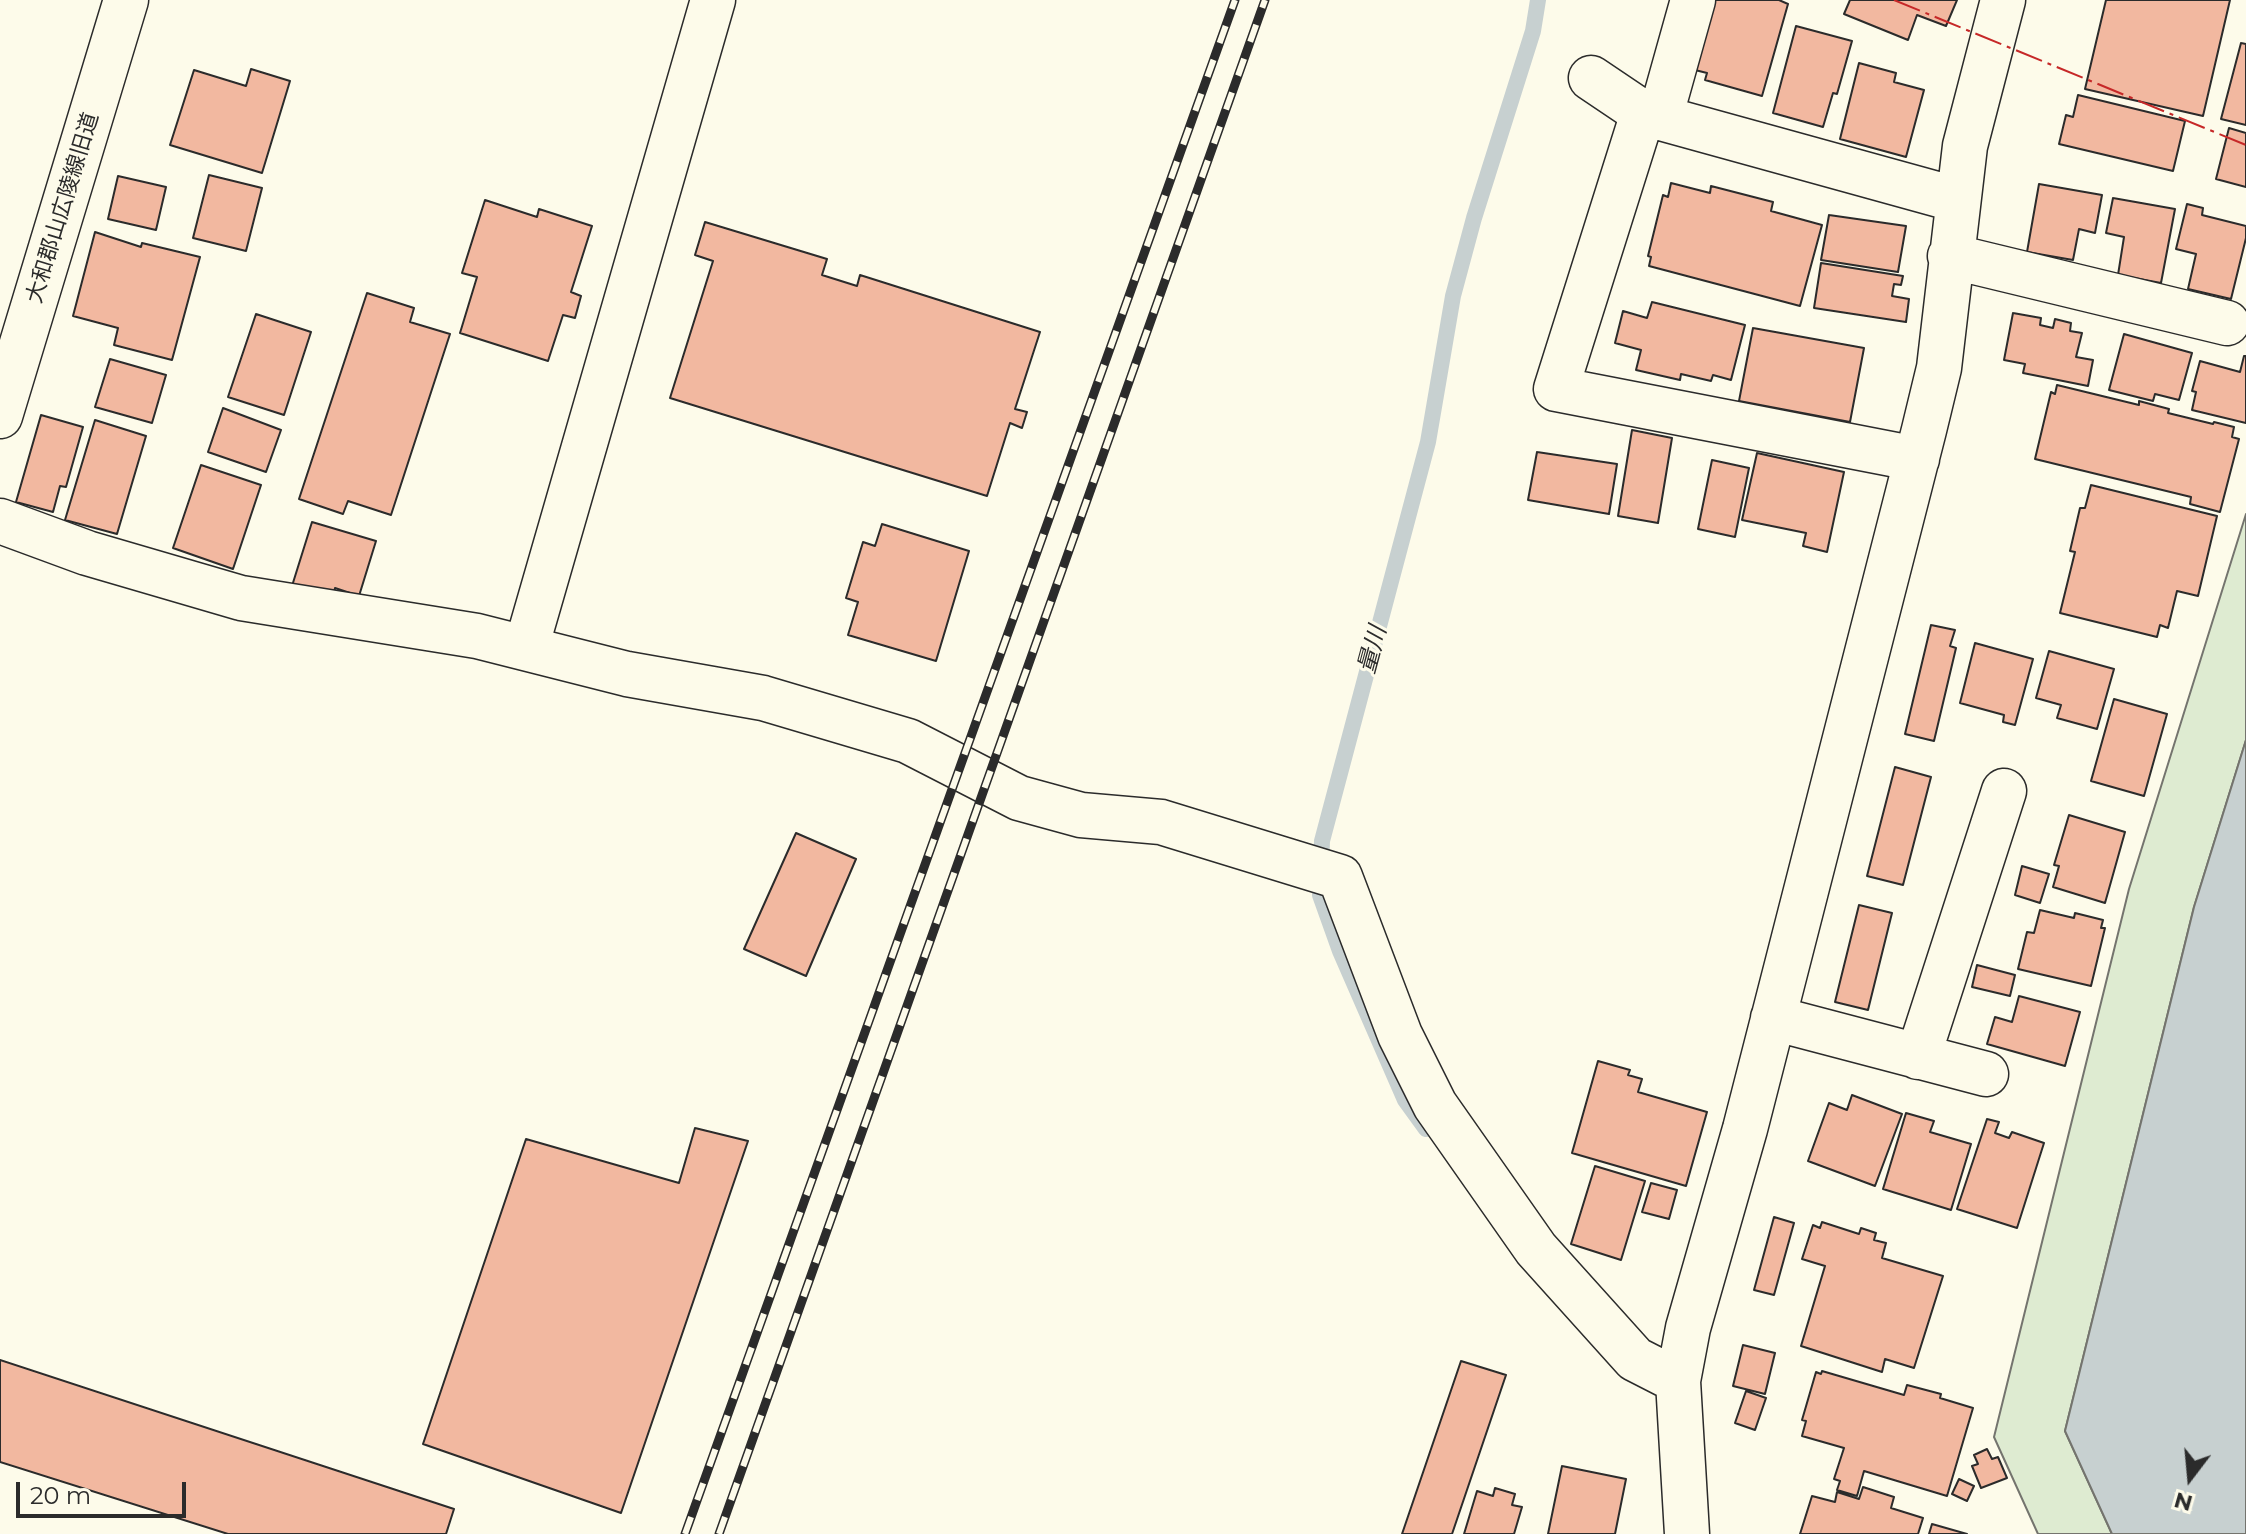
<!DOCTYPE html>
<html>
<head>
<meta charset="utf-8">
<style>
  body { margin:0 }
  #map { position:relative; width:2246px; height:1534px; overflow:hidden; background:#fdfbea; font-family:Montserrat,sans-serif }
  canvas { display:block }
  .north { position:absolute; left:2150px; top:1438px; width:80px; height:80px; -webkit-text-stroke:6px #fdfbea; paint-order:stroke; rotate:196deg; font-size:22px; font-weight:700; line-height:32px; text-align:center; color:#2b2b2b }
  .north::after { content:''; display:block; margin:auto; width:28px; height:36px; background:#2b2b2b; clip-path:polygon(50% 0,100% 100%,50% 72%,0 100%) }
  .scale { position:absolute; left:16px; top:1482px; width:170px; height:36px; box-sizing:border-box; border:4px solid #2b2b2b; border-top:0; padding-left:10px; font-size:24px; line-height:28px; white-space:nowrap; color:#2b2b2b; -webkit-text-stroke:6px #fdfbea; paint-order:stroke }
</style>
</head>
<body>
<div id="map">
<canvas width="2246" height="1534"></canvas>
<div class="north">N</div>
<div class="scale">20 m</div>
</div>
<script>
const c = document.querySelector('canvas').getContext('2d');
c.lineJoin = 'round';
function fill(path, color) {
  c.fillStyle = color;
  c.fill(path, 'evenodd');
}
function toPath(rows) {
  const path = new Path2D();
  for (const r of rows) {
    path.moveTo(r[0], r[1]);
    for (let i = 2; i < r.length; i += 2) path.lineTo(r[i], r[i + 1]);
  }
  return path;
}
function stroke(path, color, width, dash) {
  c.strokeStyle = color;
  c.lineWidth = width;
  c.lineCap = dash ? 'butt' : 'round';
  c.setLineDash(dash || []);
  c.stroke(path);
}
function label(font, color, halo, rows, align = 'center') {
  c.font = font + ' Montserrat,"Noto Sans JP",sans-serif';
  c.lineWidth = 6;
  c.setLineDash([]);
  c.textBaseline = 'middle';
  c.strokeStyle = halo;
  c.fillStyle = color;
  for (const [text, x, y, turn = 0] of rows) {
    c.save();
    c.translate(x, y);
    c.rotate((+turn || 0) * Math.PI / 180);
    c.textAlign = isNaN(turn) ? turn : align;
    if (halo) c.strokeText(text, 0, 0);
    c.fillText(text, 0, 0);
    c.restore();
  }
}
const green = toPath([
  [2246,514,2246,740,2194,907,2065,1431,2112,1534,2038,1534,1994,1437,2129,889,2246,514]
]);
fill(green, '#deebd1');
stroke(green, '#74746e', 2);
const water = toPath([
  [2246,740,2246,1534,2112,1534,2065,1431,2194,907,2246,740]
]);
fill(water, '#c7d0d0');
stroke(water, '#74746e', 2);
stroke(toPath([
  [1426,1129,1405,1100,1340,951,1320,895,1322,841,1428,442,1453,296,1474,218,1533,31,1538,0]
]), '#c7d0d0', 16);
const building = toPath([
  [1711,0,1779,0,1788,4,1762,96,1705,80,1707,73,1691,69,1711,0],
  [1850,0,1957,0,1946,26,1917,15,1908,40,1844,14,1850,0],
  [2106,0,2230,0,2203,116,2085,89,2106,0],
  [1796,26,1852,41,1837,94,1833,93,1823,127,1773,113,1796,26],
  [2241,43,2246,44,2246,125,2221,119,2241,43],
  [1859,63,1896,73,1894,82,1924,90,1906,157,1840,139,1859,63],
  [251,69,290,81,262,173,170,145,194,70,246,86,251,69],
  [2078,95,2185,121,2173,171,2059,144,2066,115,2073,117,2078,95],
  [2229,128,2246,133,2246,187,2216,179,2229,128],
  [209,175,262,188,246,251,193,238,209,175],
  [118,176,166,187,156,230,108,219,118,176],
  [1671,183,1710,193,1711,186,1773,202,1771,211,1822,225,1800,306,1649,266,1651,257,1648,256,1663,195,1668,197,1671,183],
  [2039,184,2102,195,2095,233,2079,229,2073,260,2027,252,2039,184],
  [2113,198,2175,209,2161,283,2118,275,2124,237,2106,233,2113,198],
  [485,200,537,217,539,209,592,226,571,292,581,296,575,318,563,315,548,361,460,333,477,277,462,273,485,200],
  [2187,204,2203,208,2202,215,2246,226,2246,238,2231,299,2188,289,2196,254,2176,249,2187,204],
  [1829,215,1906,226,1898,272,1821,260,1829,215],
  [705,222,827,259,822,275,857,286,860,275,1040,332,1015,409,1027,412,1022,428,1010,423,987,496,670,398,713,261,695,255,705,222],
  [95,232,141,247,142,243,200,257,172,360,114,345,118,328,73,316,95,232],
  [1821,263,1903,276,1901,285,1894,284,1892,296,1909,299,1906,322,1814,308,1821,263],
  [367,293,414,308,410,322,450,334,391,515,348,501,343,514,299,499,367,293],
  [1652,302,1745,325,1731,380,1713,375,1711,381,1681,374,1680,380,1636,370,1641,350,1615,343,1623,311,1647,318,1652,302],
  [2013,313,2041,318,2040,325,2053,328,2055,319,2071,323,2070,331,2082,333,2076,357,2093,360,2088,386,2023,373,2025,364,2004,360,2013,313],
  [256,314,311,332,284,415,228,397,256,314],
  [1753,328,1864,348,1850,422,1739,401,1753,328],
  [2124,334,2192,353,2179,400,2155,394,2153,401,2109,390,2124,334],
  [2244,356,2246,356,2246,423,2192,410,2196,392,2192,391,2200,361,2240,372,2244,356],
  [110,359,166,375,152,423,95,407,110,359],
  [2057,385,2139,405,2139,401,2169,409,2168,413,2213,424,2214,422,2234,427,2232,437,2239,439,2220,512,2190,504,2191,497,2035,459,2051,392,2055,394,2057,385],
  [223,408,281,430,266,472,208,452,223,408],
  [41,415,83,427,66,487,60,486,53,512,16,502,41,415],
  [95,420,146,436,117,534,65,520,95,420],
  [1632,430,1672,438,1658,523,1618,516,1632,430],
  [1537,452,1617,464,1609,514,1528,500,1537,452],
  [1757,453,1844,472,1827,552,1803,546,1806,533,1742,520,1757,453],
  [1712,460,1749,468,1735,537,1698,529,1712,460],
  [201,465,261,485,233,569,173,548,201,465],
  [2091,485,2217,516,2198,596,2177,591,2168,628,2160,625,2157,637,2060,613,2075,552,2070,551,2080,508,2085,508,2091,485],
  [312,522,376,541,359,596,335,588,333,598,292,586,312,522],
  [882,524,969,551,936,661,848,635,858,602,846,598,863,542,875,546,882,524],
  [1931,625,1955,630,1950,646,1956,648,1934,741,1905,734,1931,625],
  [1975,643,2033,659,2015,725,2003,722,2004,715,1960,703,1975,643],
  [2049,651,2114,669,2097,729,2057,718,2061,705,2036,698,2049,651],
  [2114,699,2167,714,2144,796,2091,781,2114,699],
  [1895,767,1931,777,1903,885,1867,876,1895,767],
  [2069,815,2125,832,2105,903,2053,887,2059,866,2054,865,2069,815],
  [796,833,856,859,806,976,744,949,796,833],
  [2022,866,2049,874,2040,903,2015,895,2022,866],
  [1859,905,1892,913,1868,1010,1835,1002,1859,905],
  [2040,910,2074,918,2075,913,2103,920,2101,928,2105,928,2091,986,2018,969,2027,932,2034,933,2040,910],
  [1977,965,2015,975,2010,996,1972,987,1977,965],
  [2019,996,2080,1012,2065,1066,1987,1044,1995,1017,2012,1022,2019,996],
  [1598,1061,1630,1070,1628,1075,1642,1079,1638,1092,1707,1112,1686,1186,1572,1153,1598,1061],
  [1852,1095,1902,1114,1875,1186,1808,1161,1829,1103,1847,1110,1852,1095],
  [1906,1113,1934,1121,1930,1132,1971,1144,1951,1210,1883,1189,1906,1113],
  [1987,1119,1999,1122,1995,1133,2009,1138,2012,1132,2044,1143,2017,1228,1957,1209,1987,1119],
  [695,1128,748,1141,621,1513,423,1444,526,1139,679,1183,695,1128],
  [1595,1166,1645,1181,1621,1260,1571,1244,1595,1166],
  [1651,1183,1677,1190,1669,1219,1642,1212,1651,1183],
  [1774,1217,1794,1223,1774,1295,1754,1290,1774,1217],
  [1822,1222,1859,1234,1861,1228,1876,1233,1874,1240,1886,1243,1882,1258,1943,1276,1914,1368,1885,1359,1882,1372,1801,1346,1825,1266,1802,1259,1813,1225,1820,1228,1822,1222],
  [1743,1345,1775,1353,1765,1394,1733,1386,1743,1345],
  [0,1360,454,1509,446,1534,228,1534,0,1462,0,1360],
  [1461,1361,1506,1375,1452,1534,1402,1534,1461,1361],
  [1822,1371,1904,1395,1907,1385,1941,1394,1940,1398,1973,1408,1947,1496,1864,1471,1857,1496,1837,1490,1840,1481,1834,1479,1844,1448,1802,1436,1806,1421,1802,1420,1816,1372,1821,1374,1822,1371],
  [1746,1391,1766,1398,1755,1430,1735,1423,1746,1391],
  [1987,1449,1992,1459,1998,1457,2007,1478,1981,1488,1972,1466,1978,1464,1974,1455,1987,1449],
  [1562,1466,1626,1479,1615,1534,1548,1534,1562,1466],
  [1959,1479,1974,1486,1967,1501,1952,1494,1959,1479],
  [1863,1487,1894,1497,1891,1508,1923,1518,1918,1534,1800,1534,1812,1496,1835,1502,1837,1492,1859,1499,1863,1487],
  [1495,1488,1515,1494,1512,1505,1522,1507,1514,1534,1464,1534,1477,1491,1493,1496,1495,1488],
  [1932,1524,1967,1534,1929,1534,1932,1524]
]);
fill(building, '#f2b8a0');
stroke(building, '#2b2b2b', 2);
const minor = toPath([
  [1591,78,1643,113,1958,200],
  [1643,113,1556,389,1917,459],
  [1660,118,1693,0],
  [1950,256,2227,323],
  [0,416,126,0],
  [0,521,87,553,241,598,477,636,627,674,763,698,908,741,1019,798,1081,815,1161,822,1340,877,1400,1035,1435,1105,1536,1249,1635,1359,1678,1381],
  [526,648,713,0],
  [1773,1018,1986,1074],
  [1918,1057,2004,791],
  [1687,1534,1678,1381,1688,1328,1745,1129,1924,430,1939,368,1965,146,2003,0]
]);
stroke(minor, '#2b2b2b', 47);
stroke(minor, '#fdfbea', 44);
const rail = toPath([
  [685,1534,1235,0],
  [719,1534,1265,0]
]);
stroke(rail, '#2b2b2b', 9);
stroke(rail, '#fdfbea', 6, [18]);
stroke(toPath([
  [1894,0,2246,145]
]), '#c62828', 2, [28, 6, 4, 6]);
label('22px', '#2b2b2b', '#fdfbea', [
  ["大和郡山広陵線旧道",63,208,-73]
]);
label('italic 24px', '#2b2b2b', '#fdfbea', [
  ["量川",1373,650,-75]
]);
</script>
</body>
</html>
